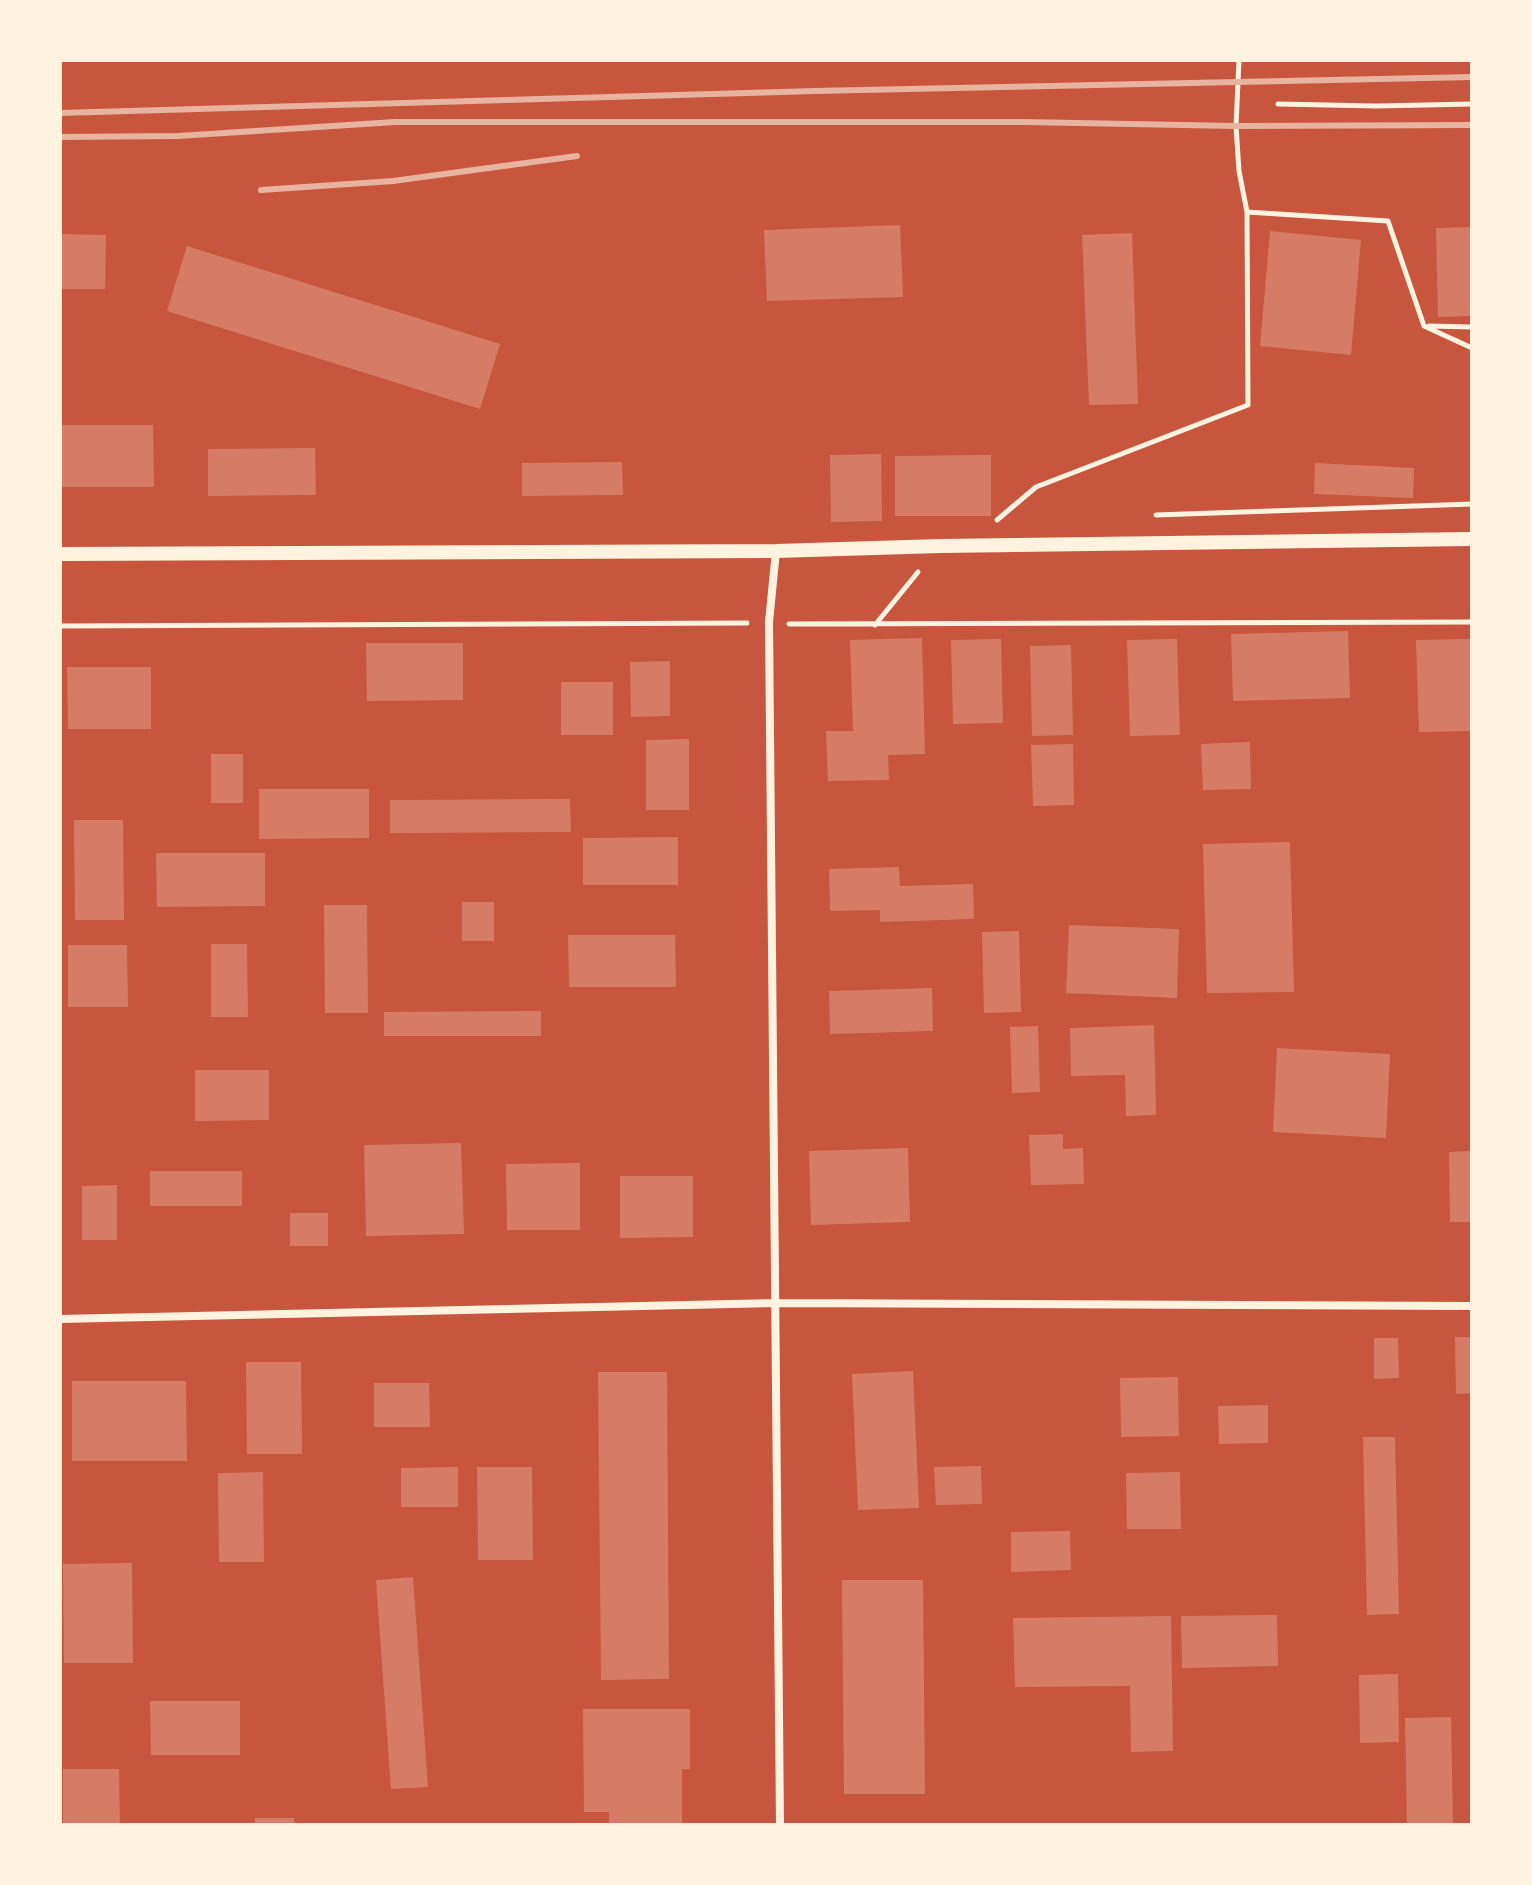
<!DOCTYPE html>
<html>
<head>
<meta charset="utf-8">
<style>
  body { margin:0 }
  #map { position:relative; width:1532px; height:1885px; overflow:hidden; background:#c8553d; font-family:Bitter,serif }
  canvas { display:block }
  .frame { position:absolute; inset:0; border:62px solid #fff3e0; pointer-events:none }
</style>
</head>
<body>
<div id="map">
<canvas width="1532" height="1885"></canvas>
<div class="frame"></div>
</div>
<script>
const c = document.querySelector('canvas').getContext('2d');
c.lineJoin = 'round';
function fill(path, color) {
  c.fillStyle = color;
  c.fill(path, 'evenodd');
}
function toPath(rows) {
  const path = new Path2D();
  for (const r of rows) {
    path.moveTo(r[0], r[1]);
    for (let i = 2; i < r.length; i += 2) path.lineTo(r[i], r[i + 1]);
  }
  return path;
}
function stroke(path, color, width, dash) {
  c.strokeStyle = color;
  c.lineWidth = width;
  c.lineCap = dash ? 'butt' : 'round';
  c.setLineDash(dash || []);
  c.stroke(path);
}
fill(toPath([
  [900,225,903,297,767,301,764,230],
  [1472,227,1472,316,1438,317,1436,228],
  [1270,231,1361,240,1351,355,1260,346],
  [1132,233,1138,404,1089,405,1082,235],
  [60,234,106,235,105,289,60,289],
  [187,246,500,344,480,409,167,311],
  [60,425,153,425,154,487,60,487],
  [315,448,316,495,208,496,208,449],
  [881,454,882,521,831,522,830,455],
  [991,455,991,516,895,516,895,456],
  [622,462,623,495,522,496,522,463],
  [1315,463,1414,468,1413,498,1314,494],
  [1348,631,1350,698,1233,701,1231,634],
  [922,638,925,754,888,755,889,780,828,781,826,731,853,731,850,640],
  [1001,639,1003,723,953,724,951,640],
  [1177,639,1180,735,1130,736,1127,640],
  [1472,639,1472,731,1419,732,1416,640],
  [366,643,463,643,463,700,367,701],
  [1071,645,1073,735,1032,736,1030,646],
  [670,661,670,716,631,717,630,662],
  [67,667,151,667,151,729,68,729],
  [561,682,613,682,613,735,561,735],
  [689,739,689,810,646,810,646,740],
  [1250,742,1251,789,1203,790,1201,744],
  [1073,744,1074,805,1033,806,1031,745],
  [211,754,243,754,243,803,211,803],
  [259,789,369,789,369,838,259,839],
  [570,799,571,832,390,833,390,800],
  [74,820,123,820,124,920,75,920],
  [678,837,678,885,583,885,583,838],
  [1290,842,1294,992,1207,993,1203,844],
  [156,853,265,853,265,906,157,907],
  [899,867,900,886,973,884,974,919,880,922,880,910,830,911,829,869],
  [462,902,494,902,494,941,462,941],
  [324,905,367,905,368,1013,325,1013],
  [1069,925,1179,929,1177,998,1066,993],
  [1019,931,1021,1012,984,1013,982,932],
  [568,935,675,935,676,987,569,987],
  [211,944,247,944,248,1017,211,1017],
  [68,945,127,945,128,1007,68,1007],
  [932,988,933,1031,830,1034,829,991],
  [541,1011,541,1036,384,1036,384,1012],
  [1154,1025,1156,1115,1126,1116,1125,1075,1071,1076,1070,1028],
  [1038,1026,1040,1092,1012,1093,1010,1027],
  [1277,1048,1390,1054,1386,1138,1273,1132],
  [195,1070,269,1070,269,1120,195,1121],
  [1063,1134,1063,1149,1083,1148,1084,1184,1031,1185,1029,1135],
  [461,1143,464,1234,366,1236,364,1145],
  [908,1148,910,1222,811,1225,809,1151],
  [1472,1151,1472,1222,1450,1222,1449,1152],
  [580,1163,580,1230,507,1230,506,1164],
  [150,1171,242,1171,242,1206,150,1206],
  [620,1176,693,1176,693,1237,620,1238],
  [117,1185,117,1240,82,1240,82,1186],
  [290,1213,328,1213,328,1246,290,1246],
  [1455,1337,1472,1337,1472,1393,1456,1394],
  [1374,1338,1398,1338,1399,1378,1374,1379],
  [246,1362,301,1362,302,1454,247,1454],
  [913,1371,919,1508,858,1510,852,1374],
  [598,1372,667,1372,669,1679,601,1680],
  [1178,1377,1179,1436,1121,1437,1120,1378],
  [72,1381,186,1381,187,1461,72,1461],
  [374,1383,429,1383,430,1427,374,1427],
  [1268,1405,1268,1443,1219,1444,1218,1406],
  [1363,1437,1395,1437,1399,1614,1367,1615],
  [981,1466,982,1504,936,1505,934,1467],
  [458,1467,458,1507,401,1507,401,1468],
  [477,1467,532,1467,533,1560,478,1560],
  [263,1472,264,1562,219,1562,218,1473],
  [1180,1472,1181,1529,1127,1529,1126,1473],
  [1070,1531,1071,1570,1011,1572,1011,1532],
  [132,1563,133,1663,64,1663,63,1564],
  [413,1577,428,1787,391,1789,376,1580],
  [842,1580,923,1580,925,1794,844,1794],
  [1277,1615,1278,1666,1182,1668,1181,1616],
  [1171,1616,1173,1751,1131,1752,1130,1686,1015,1687,1013,1618],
  [1398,1674,1399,1742,1360,1743,1359,1675],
  [150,1701,240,1701,240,1755,151,1755],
  [583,1709,690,1709,690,1769,682,1769,682,1825,609,1825,609,1812,584,1812],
  [1451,1717,1453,1825,1407,1825,1405,1718],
  [63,1769,119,1769,120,1825,63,1825],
  [255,1818,294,1818,294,1825,255,1825]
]), '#d67c66');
stroke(toPath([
  [1239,60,1236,126,1239,171,1247,212,1388,221,1424,326,1472,348],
  [1278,104,1376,106,1472,104],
  [1429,326,1472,327],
  [1156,515,1472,504],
  [997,520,1036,487,1248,405,1247,212],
  [789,624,1472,622],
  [875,625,918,572],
  [60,626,747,623]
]), '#fff3e0', 5);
stroke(toPath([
  [776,551,769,622,780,1825],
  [60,1319,776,1303,1472,1306]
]), '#fff3e0', 8);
stroke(toPath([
  [60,554,776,551,940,546,1472,539]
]), '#fff3e0', 14);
stroke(toPath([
  [60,113,815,91,1472,77],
  [60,137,178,136,395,122,1023,122,1236,126,1472,125],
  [261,190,393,181,577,156]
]), '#e9b49f', 6);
</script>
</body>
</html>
